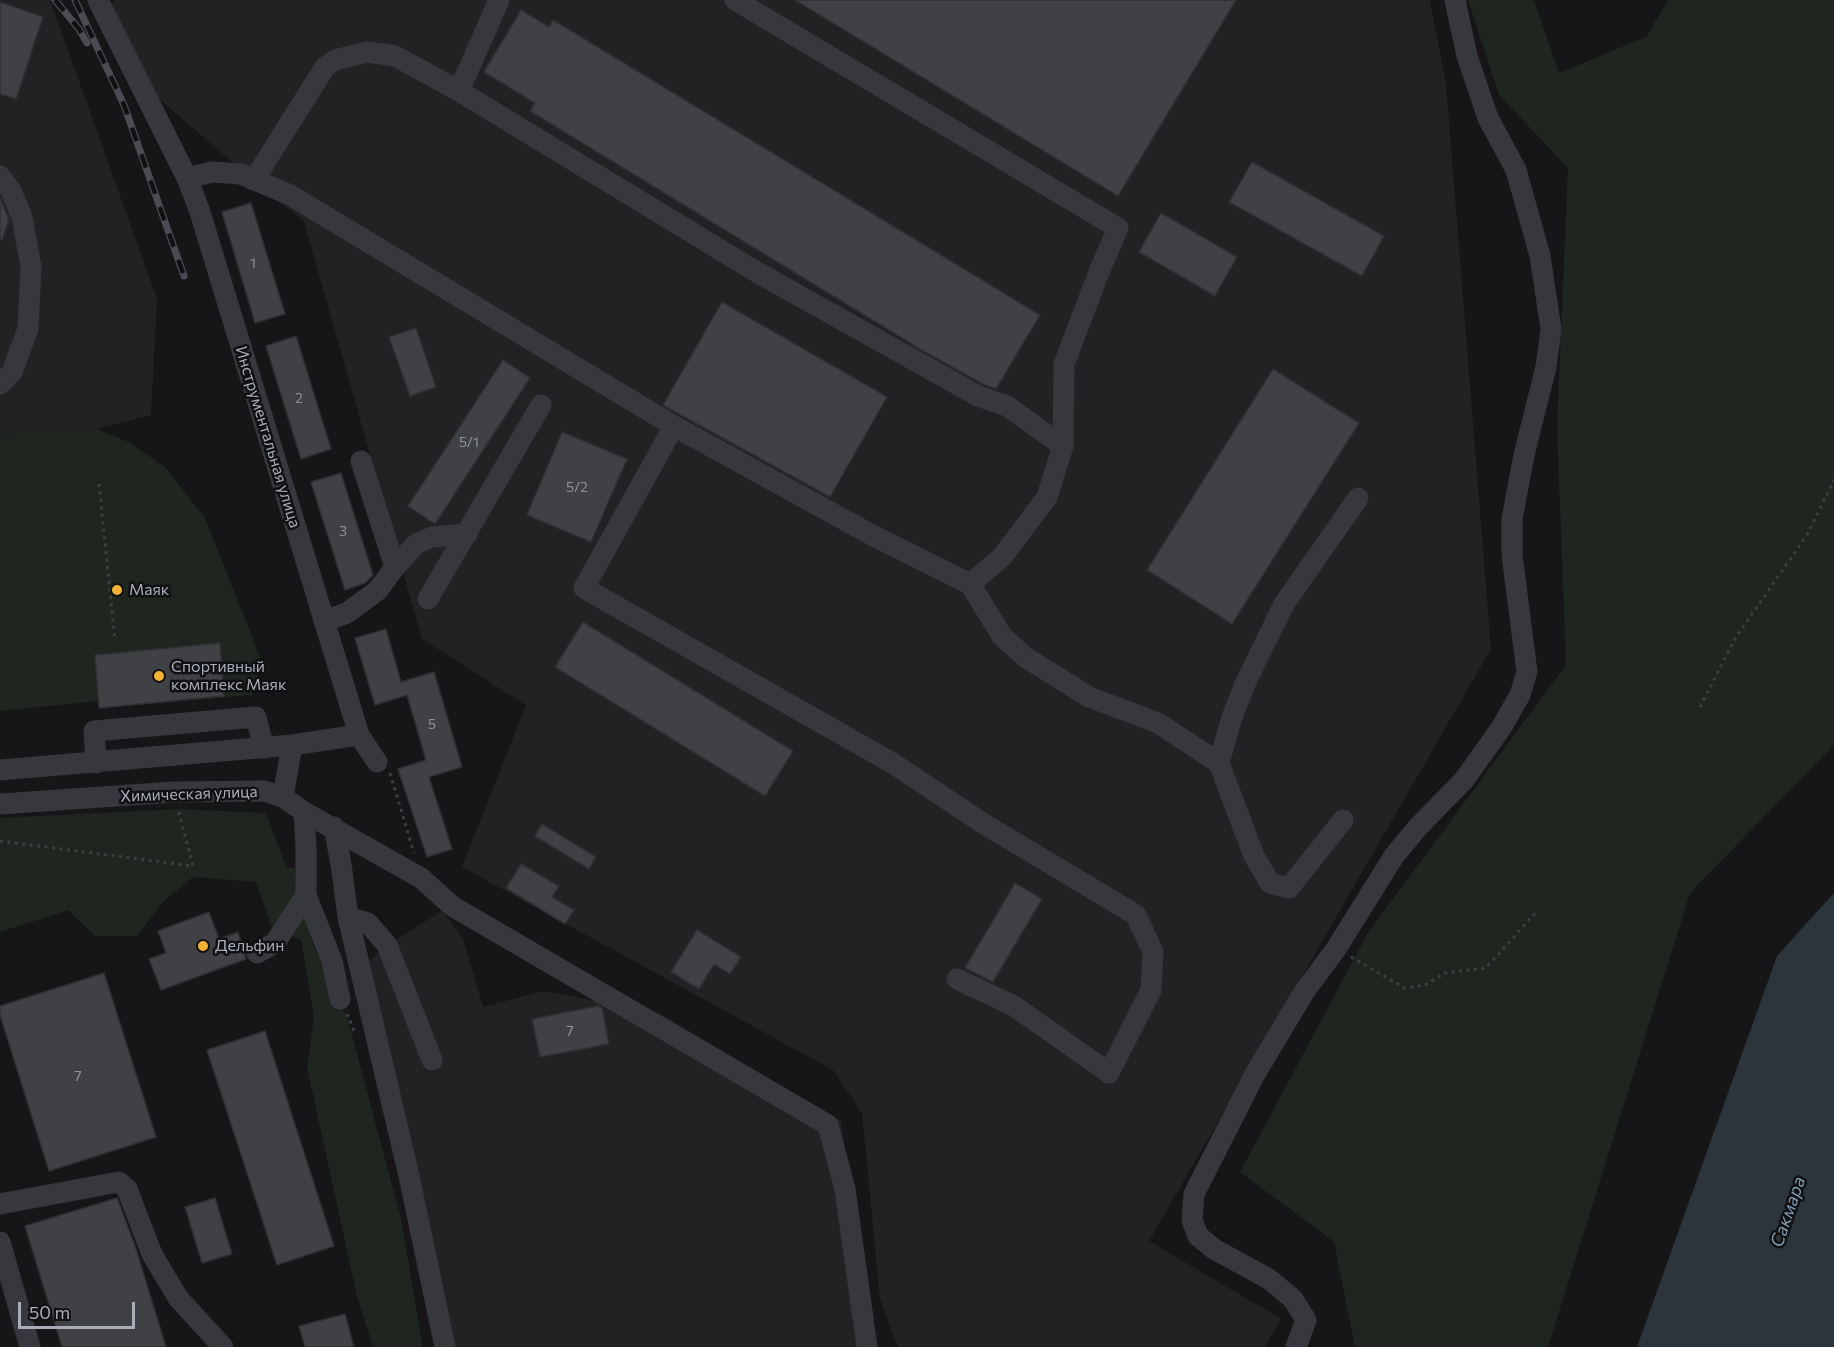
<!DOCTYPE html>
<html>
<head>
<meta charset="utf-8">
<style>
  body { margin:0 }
  #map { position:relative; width:1834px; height:1347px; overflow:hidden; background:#161618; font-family:Commissioner,sans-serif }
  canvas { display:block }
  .scale { position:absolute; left:18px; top:1302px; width:117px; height:27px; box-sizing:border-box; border:3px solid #a8adb8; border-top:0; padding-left:8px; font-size:18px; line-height:21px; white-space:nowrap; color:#a8adb8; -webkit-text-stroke:4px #111113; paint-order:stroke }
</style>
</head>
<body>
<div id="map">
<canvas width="1834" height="1347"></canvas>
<div class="scale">50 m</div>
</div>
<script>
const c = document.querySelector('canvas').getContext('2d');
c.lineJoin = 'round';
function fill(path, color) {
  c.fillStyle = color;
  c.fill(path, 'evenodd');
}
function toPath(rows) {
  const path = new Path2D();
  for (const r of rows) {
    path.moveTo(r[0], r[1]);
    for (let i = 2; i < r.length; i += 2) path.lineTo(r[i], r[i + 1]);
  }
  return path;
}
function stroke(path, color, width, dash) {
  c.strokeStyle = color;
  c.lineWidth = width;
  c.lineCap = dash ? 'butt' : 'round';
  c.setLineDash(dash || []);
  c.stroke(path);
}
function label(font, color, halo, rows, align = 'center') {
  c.font = font + ' Commissioner,sans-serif';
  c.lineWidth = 5;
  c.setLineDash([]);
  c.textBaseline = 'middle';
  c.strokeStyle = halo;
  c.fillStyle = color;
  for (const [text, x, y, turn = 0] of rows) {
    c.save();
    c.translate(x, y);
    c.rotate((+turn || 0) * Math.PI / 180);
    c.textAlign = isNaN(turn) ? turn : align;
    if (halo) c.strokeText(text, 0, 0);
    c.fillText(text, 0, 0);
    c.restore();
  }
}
fill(toPath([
  [0,0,50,0,157,299,151,415,96,429,0,435],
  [115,0,1430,0,1446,84,1491,649,1149,1241,1281,1319,1265,1347,898,1347,880,1299,862,1113,833,1070,462,867,526,705,422,639,304,221,267,192,150,91,110,8],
  [442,911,463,938,483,1007,544,991,659,1013,841,1121,874,1347,451,1347,369,961,387,945]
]), '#222225');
fill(toPath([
  [1468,0,1534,0,1559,73,1646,37,1668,0,1834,0,1834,745,1690,893,1548,1347,1355,1347,1334,1242,1240,1172,1369,931,1566,665,1557,427,1568,168,1499,95],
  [96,429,129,442,166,468,205,518,262,662,252,695,99,708,98,701,0,711,0,435],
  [178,809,266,813,286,867,294,868,313,945,348,1020,401,1219,423,1347,373,1347,357,1296,307,1068,314,1018,301,940,272,928,256,882,193,877,163,902,137,936,95,936,68,910,0,932,0,818]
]), '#1e261f');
fill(toPath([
  [1834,893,1834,1347,1637,1347,1777,956]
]), '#2c353c');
const building = toPath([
  [795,0,1236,0,1118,196,795,0],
  [0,2,43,17,16,99,0,94,0,2],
  [521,10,549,27,553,20,1040,315,996,389,983,384,925,352,530,111,535,103,484,72,521,10],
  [1252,162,1384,236,1362,276,1229,202,1252,162],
  [0,198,9,219,2,240,0,239,0,198],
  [251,203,285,314,255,323,222,212,251,203],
  [1161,213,1237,257,1215,296,1139,252,1161,213],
  [722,302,887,397,830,497,663,405,722,302],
  [416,328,436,387,410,396,389,337,416,328],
  [296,336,331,449,301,459,266,346,296,336],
  [503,360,530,378,435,524,408,506,503,360],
  [1273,369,1359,423,1232,624,1147,570,1273,369],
  [562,432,627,459,591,542,527,515,562,432],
  [341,473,373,575,365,583,345,590,311,482,341,473],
  [583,622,793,751,765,796,555,667,583,622],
  [386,629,401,682,434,672,462,767,429,777,452,849,427,857,398,769,426,760,407,695,375,705,355,638,386,629],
  [220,643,224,696,99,708,95,655,220,643],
  [542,824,596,857,589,869,535,836,542,824],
  [521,864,559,886,552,897,574,910,565,924,506,888,521,864],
  [1015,883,1042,899,993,982,965,968,1015,883],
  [209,912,219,939,238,932,246,959,161,990,149,959,166,953,158,931,209,912],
  [697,930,741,957,730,974,714,964,699,989,671,972,697,930],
  [104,973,156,1137,49,1171,0,1015,0,1006,104,973],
  [598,1006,602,1008,609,1044,540,1057,532,1019,598,1006],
  [265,1031,334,1246,277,1265,207,1050,265,1031],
  [117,1198,135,1246,166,1347,62,1347,25,1226,117,1198],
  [215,1198,232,1254,202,1263,185,1207,215,1198],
  [345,1314,354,1347,305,1347,299,1326,345,1314]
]);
fill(building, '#404145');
stroke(building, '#303034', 1.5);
stroke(toPath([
  [99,484,115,640],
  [1700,707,1736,637,1807,535,1834,480],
  [390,773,414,853],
  [0,841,193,866,178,809],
  [1351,957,1405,988,1425,985,1445,973,1486,968,1536,912],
  [347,1014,355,1033]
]), '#3d3f44', 3, [3, 4.5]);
stroke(toPath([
  [98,0,187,178,200,212,359,735,377,762],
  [499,0,459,91,755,271,978,396,1007,406,1063,446],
  [0,176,11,191,22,217,31,267,28,329,12,372,0,384],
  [187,178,212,172,241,174,290,195,674,426,584,588,894,764,984,824,1136,915,1153,952,1151,990,1109,1073,1014,1006,957,979],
  [254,180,325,67,335,60,367,52,395,56,459,91],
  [674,426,870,534,970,584,1002,557,1047,497,1063,446,1064,364,1101,267,1118,228,735,0],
  [395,567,416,544,432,537,467,534],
  [970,584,1002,636,1025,657,1089,697,1158,723,1219,763,1254,856,1270,883,1289,888,1343,820],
  [428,599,541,405],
  [324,621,347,613,378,590,395,567,361,461],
  [96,763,94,731,256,717,264,748],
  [1219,763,1232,717,1245,684,1284,604,1358,498],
  [0,770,292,745,359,735],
  [283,797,292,745],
  [0,804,174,792,264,791,283,797,304,812,421,878,452,906,828,1125,845,1189,867,1347],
  [334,827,341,864,348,917,409,1176,445,1347],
  [306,895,332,961,340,999],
  [348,917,368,923,387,945,432,1060],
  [257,953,275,943,306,895,306,848,304,812],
  [0,1204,119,1182,127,1189,152,1254,178,1298,223,1347],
  [0,1242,30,1347],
  [1296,1347,1306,1320,1293,1299,1269,1279,1214,1249,1198,1236,1192,1220,1194,1194,1255,1074,1304,992,1336,949,1394,856,1418,827,1464,780,1501,728,1520,695,1527,672,1512,555,1512,519,1524,455,1546,367,1551,329,1540,256,1516,170,1488,118,1467,56,1455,0]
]), '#37383d', 21);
const rail = toPath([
  [55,0,79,29,87,43],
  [75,0,124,105,184,276]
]);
stroke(rail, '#4a4c52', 7);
stroke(rail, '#111113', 4.5, [14]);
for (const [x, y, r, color] of [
  [117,590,6,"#f2b134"],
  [159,676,6,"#f2b134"],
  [203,946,6,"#f2b134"]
]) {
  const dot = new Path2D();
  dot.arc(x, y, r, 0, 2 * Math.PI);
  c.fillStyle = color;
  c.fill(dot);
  stroke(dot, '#111113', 2);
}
label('14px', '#8e929b', null, [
  ["1",253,263],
  ["2",299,398],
  ["5/1",469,442],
  ["5/2",577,487],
  ["3",343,531],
  ["5",432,724],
  ["7",570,1031],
  ["7",78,1076]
]);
label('16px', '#a8adb8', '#111113', [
  ["Инструментальная улица",268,437,73],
  ["Химическая улица",189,794,-2]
]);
label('16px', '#a8adb8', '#111113', [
  ["Маяк",129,590],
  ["Спортивный",171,667],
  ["комплекс Маяк",171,685],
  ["Дельфин",215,946]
], 'left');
label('italic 18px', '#7f9bb3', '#111113', [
  ["Сакмара",1788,1212,-71]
]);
</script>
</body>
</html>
